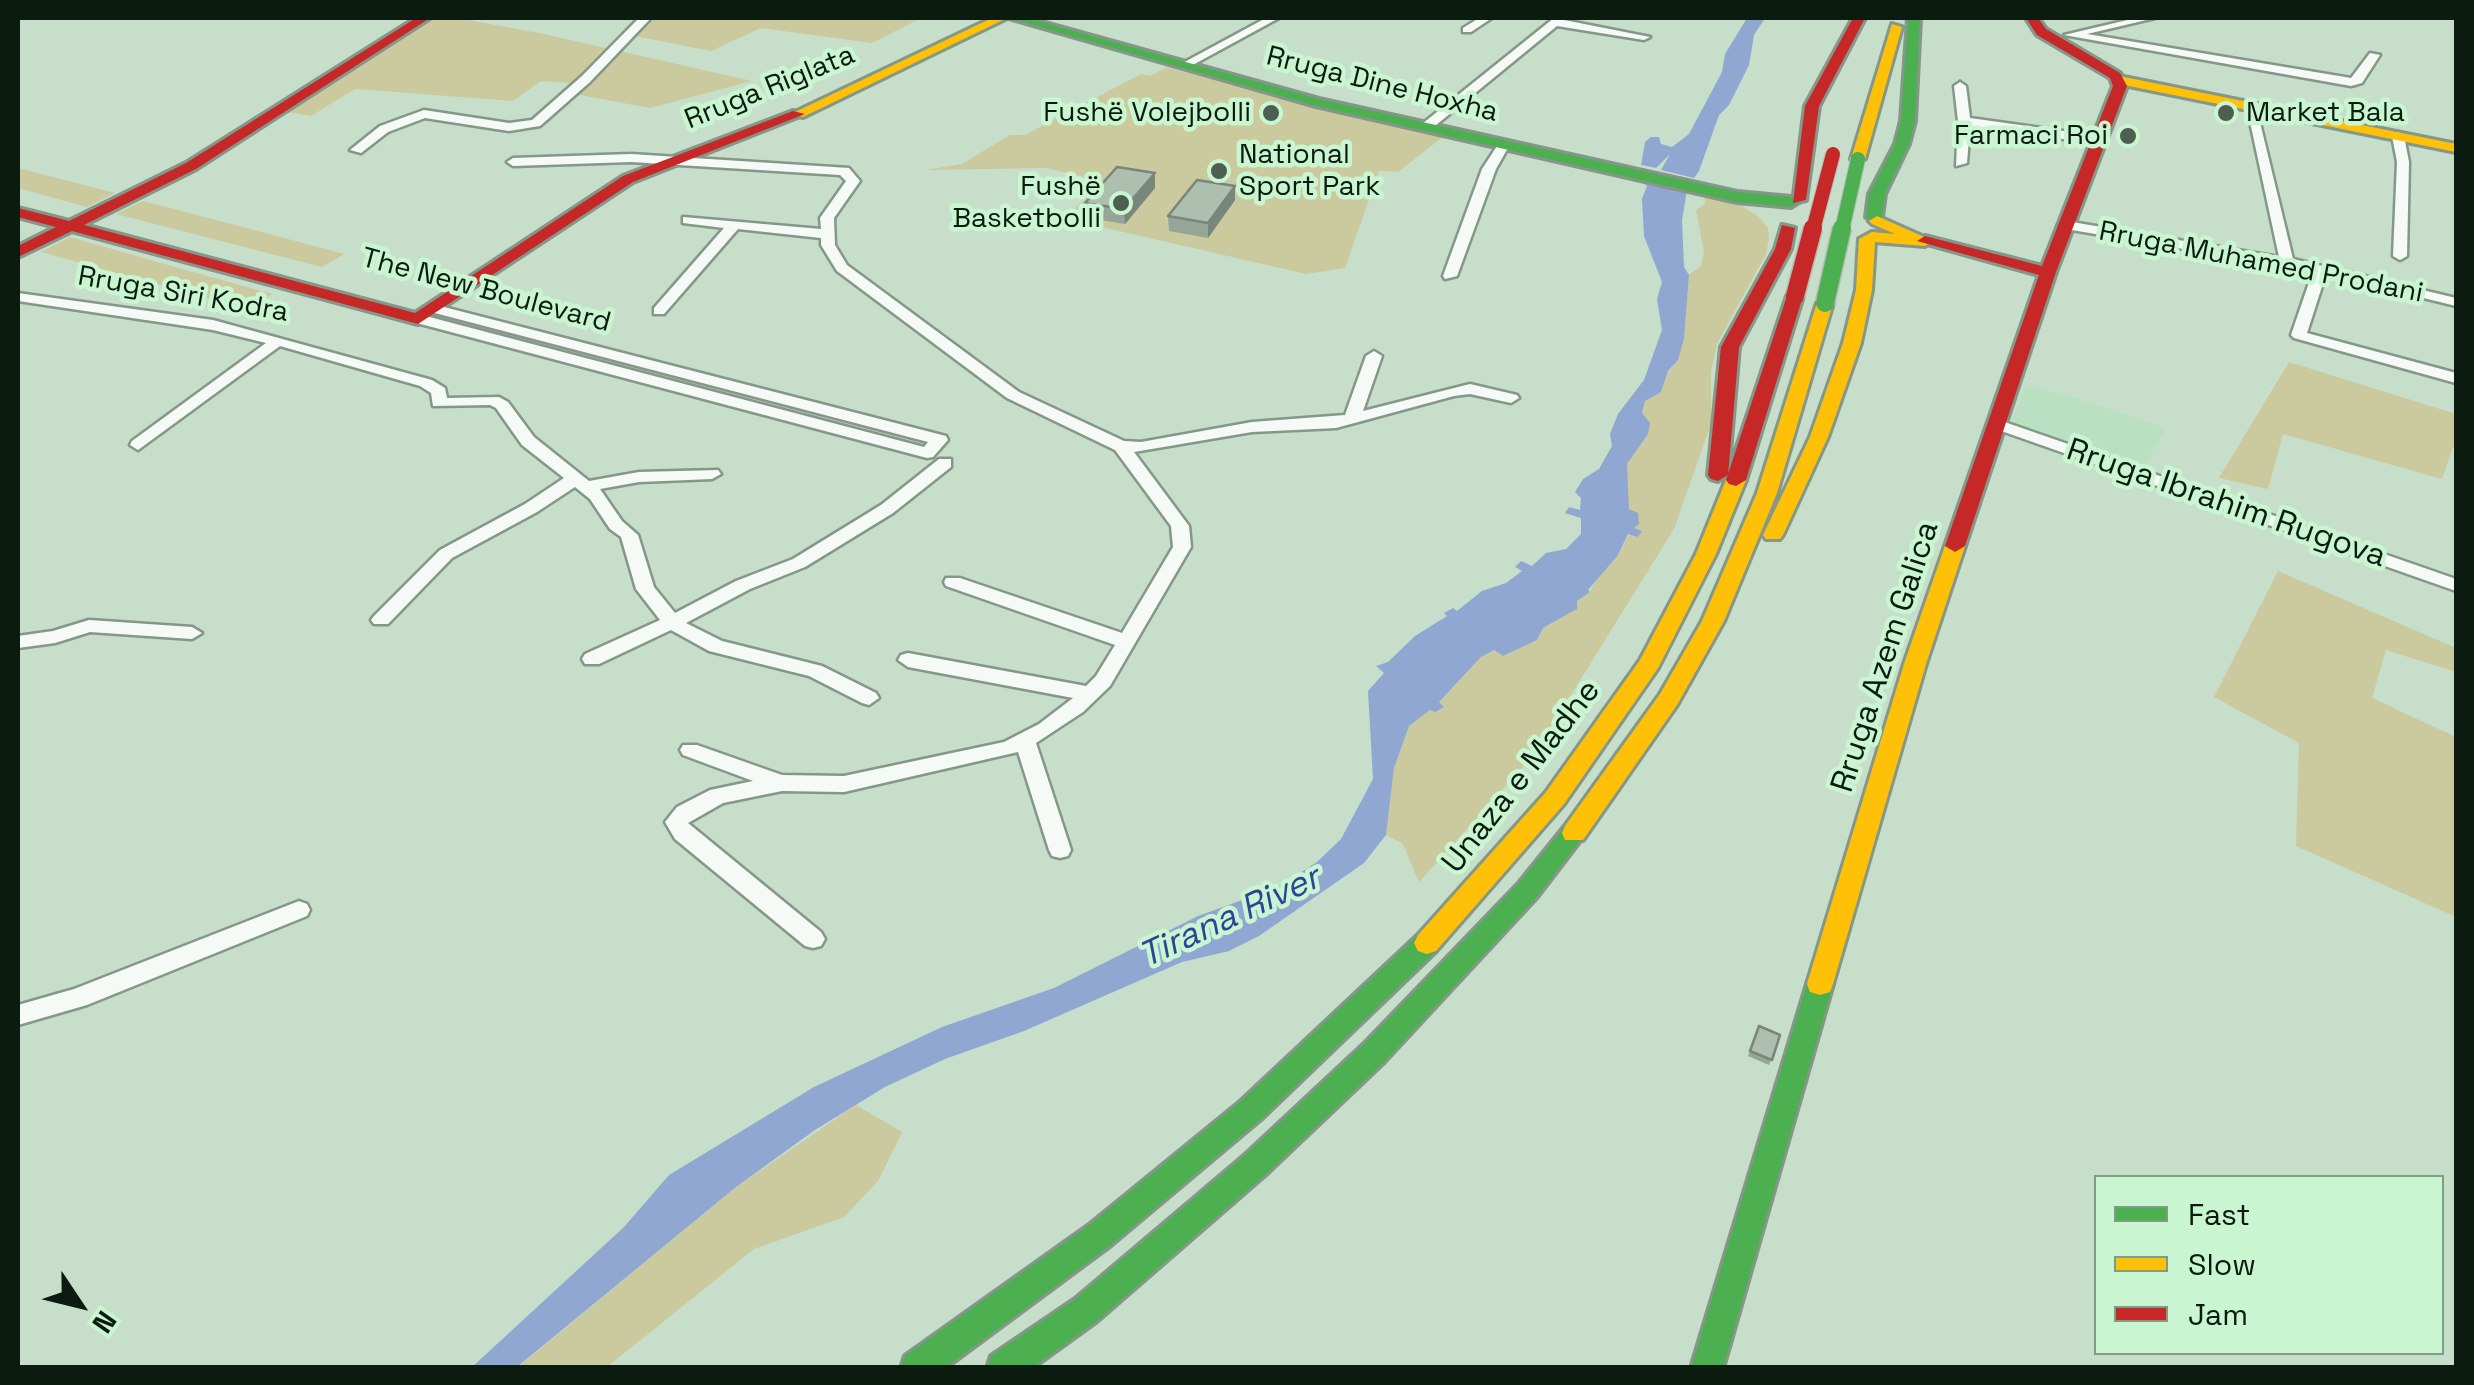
<!DOCTYPE html>
<html>
<head>
<meta charset="utf-8">
<style>
  body { margin:0 }
  #map { position:relative; width:2474px; height:1385px; overflow:hidden; background:#c6deca; font-family:"Space Grotesk",sans-serif }
  canvas { display:block }
  .frame { position:absolute; inset:0; border:20px solid #0b1b0f; pointer-events:none }
  .legend { position:absolute; left:2094px; top:1175px; width:350px; height:180px; box-sizing:border-box; background:#c9f5d0; border:2px solid #7d9e83; margin:0; padding:12px 18px; list-style:none; font-size:30px; color:#0b1b0f }
  .legend li { display:flex; align-items:center; gap:20px; height:50px }
  .legend b { width:50px; border:2px solid #7d9e83 }
  .north { position:absolute; left:30px; top:1255px; width:100px; height:100px; -webkit-text-stroke:8px #c9f5d0; paint-order:stroke; rotate:125deg; font-size:28px; font-weight:700; line-height:40px; text-align:center; color:#0b1b0f }
  .north::after { content:''; display:block; margin:auto; width:35px; height:45px; background:#0b1b0f; clip-path:polygon(50% 0,100% 100%,50% 72%,0 100%) }
</style>
</head>
<body>
<div id="map">
<canvas width="2474" height="1385"></canvas>
<div class="frame"></div>
<ul class="legend">
<li><b style="height:12px;background:#4caf50"></b>Fast</li>
<li><b style="height:12px;background:#ffc107"></b>Slow</li>
<li><b style="height:12px;background:#c62828"></b>Jam</li>
</ul>
<div class="north">N</div>
</div>
<script>
const c = document.querySelector('canvas').getContext('2d');
c.lineJoin = 'round';
function fill(path, color) {
  c.fillStyle = color;
  c.fill(path, 'evenodd');
}
function toPath(rows) {
  const path = new Path2D();
  for (const r of rows) {
    path.moveTo(r[0], r[1]);
    for (let i = 2; i < r.length; i += 2) path.lineTo(r[i], r[i + 1]);
  }
  return path;
}
function stroke(path, color, width, dash) {
  c.strokeStyle = color;
  c.lineWidth = width;
  c.lineCap = dash ? 'butt' : 'round';
  c.setLineDash(dash || []);
  c.stroke(path);
}
function label(font, color, halo, rows, align = 'center') {
  c.font = font + ' "Space Grotesk",sans-serif';
  c.lineWidth = 9;
  c.setLineDash([]);
  c.textBaseline = 'middle';
  c.strokeStyle = halo;
  c.fillStyle = color;
  for (const [text, x, y, turn = 0] of rows) {
    c.save();
    c.translate(x, y);
    c.rotate((+turn || 0) * Math.PI / 180);
    c.textAlign = isNaN(turn) ? turn : align;
    if (halo) c.strokeText(text, 0, 0);
    c.fillText(text, 0, 0);
    c.restore();
  }
}
fill(toPath([
  [2027,386,2069,396,2166,428,2142,469,2011,423]
]), '#b9e0c0');
fill(toPath([
  [424,18,457,18,539,33,752,81,650,108,575,94,584,84,541,81,513,101,355,89,311,116,281,111],
  [652,18,921,18,872,43,761,28,711,51,635,36],
  [1167,67,1311,106,1444,136,1398,172,1379,171,1345,268,1306,274,1063,218,1105,182,1046,168,926,170,962,164,1010,135,1025,135,1141,74,1150,76],
  [18,168,115,193,87,207,18,188],
  [1704,195,1742,206,1759,217,1768,228,1769,238,1766,254,1717,344,1711,372,1711,424,1674,529,1533,756,1419,882,1403,844,1386,835,1394,768,1409,726,1431,709,1443,706,1438,703,1481,657,1494,650,1503,656,1537,640,1543,628,1577,609,1577,601,1590,592,1601,570,1618,555,1629,534,1638,536,1641,531,1633,528,1626,490,1627,464,1648,434,1642,413,1645,401,1678,360,1684,339,1689,275,1701,266,1704,252,1696,210,1705,204],
  [143,201,239,226,344,254,322,267,116,214],
  [70,237,168,265,272,294,247,309,41,252],
  [2289,362,2456,414,2456,447,2453,447,2442,479,2283,434,2268,489,2219,478],
  [2278,571,2456,648,2456,672,2386,650,2372,698,2456,737,2456,917,2296,846,2299,743,2214,697],
  [856,1105,902,1132,878,1181,844,1217,754,1249,607,1367,517,1368,736,1187]
]), '#cbc99e');
fill(toPath([
  [1747,18,1765,18,1754,35,1749,65,1729,105,1719,115,1699,171,1694,178,1661,170,1670,154,1656,168,1641,165,1645,142,1651,137,1659,137,1661,144,1672,147,1689,134,1722,72,1725,54],
  [1640,179,1687,190,1682,220,1684,267,1689,275,1684,339,1678,360,1668,371,1661,392,1645,401,1642,413,1650,423,1648,434,1627,464,1629,509,1638,513,1639,524,1634,528,1642,531,1638,537,1628,534,1618,555,1588,590,1590,592,1577,601,1577,609,1543,628,1537,640,1503,656,1494,650,1481,657,1439,702,1444,707,1435,712,1430,710,1409,726,1394,768,1386,835,1364,863,1259,936,1229,951,1182,962,1024,1031,945,1059,885,1087,815,1130,736,1187,517,1367,471,1368,624,1227,669,1175,814,1087,942,1027,1054,988,1198,916,1278,887,1317,862,1341,839,1373,779,1368,691,1384,673,1376,666,1388,662,1415,636,1447,616,1444,613,1453,608,1457,611,1482,591,1506,583,1522,571,1515,567,1521,561,1532,566,1546,553,1566,549,1581,534,1581,518,1565,513,1569,507,1580,510,1581,498,1575,492,1583,479,1599,469,1612,446,1610,434,1618,414,1644,380,1662,330,1657,299,1662,282,1644,236,1642,199,1647,186]
]), '#90a7d2');
const street = toPath([
  [639,18,651,18,590,82,540,126,509,131,425,118,388,132,361,153,350,150,380,126,424,110,509,123,532,120,582,76,639,18],
  [1266,18,1279,18,1189,67,1179,65,1266,18],
  [1479,18,1492,18,1471,32,1463,32,1463,28,1479,18],
  [1554,18,1650,37,1644,40,1557,26,1430,130,1422,130,1422,124,1554,18],
  [2136,18,2155,18,2087,34,2351,78,2370,53,2380,55,2362,83,2351,86,2064,35,2136,18],
  [1960,82,1966,86,1970,118,2099,136,2105,140,2099,144,1970,126,1967,163,1956,166,1958,121,1954,86,1960,82],
  [2246,103,2256,106,2293,259,2456,298,2456,306,2326,274,2307,333,2456,373,2456,383,2294,338,2291,335,2313,271,2066,229,2059,225,2066,221,2279,257,2246,103],
  [2398,132,2404,136,2409,162,2407,256,2400,260,2393,256,2397,162,2392,136,2398,132],
  [1499,143,1509,146,1496,169,1457,276,1445,279,1443,276,1482,169,1499,143],
  [631,154,849,168,860,181,834,218,835,245,847,265,1019,392,1124,441,1141,442,1252,422,1345,415,1366,356,1374,351,1382,356,1363,411,1470,384,1517,395,1519,398,1511,403,1470,394,1454,396,1336,428,1252,432,1134,452,1189,526,1191,547,1110,686,1083,712,1036,743,1071,850,1068,856,1060,858,1052,856,1049,850,1018,752,844,792,782,791,723,803,688,823,821,932,825,939,821,946,813,948,805,946,675,839,665,822,677,807,710,790,753,781,683,755,680,750,683,745,697,745,782,775,844,776,1004,742,1039,724,1073,698,908,667,898,660,901,655,908,653,1086,686,1096,676,1115,645,946,586,944,582,946,578,960,578,1122,633,1173,547,1171,526,1115,450,1007,398,837,271,821,245,821,238,738,229,664,314,654,314,654,308,724,228,683,223,683,217,821,229,820,218,846,181,840,175,631,162,513,166,507,162,513,158,631,154],
  [18,293,213,320,432,380,445,388,447,398,499,397,508,402,534,437,589,481,639,472,718,470,721,474,712,479,639,482,600,489,622,521,638,535,654,587,675,613,736,581,793,559,881,505,939,459,951,459,951,467,893,513,805,567,750,589,686,623,722,641,822,666,876,693,879,698,869,705,862,703,809,676,709,651,671,630,599,664,585,664,582,659,585,654,660,620,636,589,621,537,610,529,590,499,575,487,537,512,452,558,388,624,374,624,371,620,374,616,440,550,525,504,564,478,522,445,496,408,490,405,433,406,431,393,420,386,280,346,138,450,130,445,132,441,266,343,213,330,18,301,18,293],
  [436,305,946,436,948,440,933,457,927,458,413,322,410,319,418,314,924,447,928,442,431,312,431,306,436,305],
  [1996,419,2456,579,2456,591,1990,427,1988,424,1996,419],
  [89,620,192,627,202,633,192,639,90,632,55,643,18,648,18,636,53,631,89,620],
  [299,901,307,904,310,910,307,916,87,1005,18,1025,18,1005,74,989,299,901]
]);
const fast = toPath([
  [1009,18,1027,18,1319,99,1737,192,1791,197,1799,202,1791,207,1737,202,1316,106,1009,18],
  [1908,18,1920,18,1915,121,1909,144,1885,194,1882,217,1874,222,1866,217,1869,194,1895,144,1901,121,1908,18],
  [1574,824,1583,826,1586,833,1537,897,1384,1062,1265,1175,1097,1321,1032,1368,987,1368,991,1356,1075,1299,1245,1155,1364,1044,1519,883,1565,826,1574,824],
  [1427,932,1436,935,1440,943,1436,951,1261,1119,1111,1245,945,1368,901,1368,905,1356,1089,1225,1241,1101,1418,935,1427,932],
  [1820,973,1830,976,1833,984,1723,1368,1691,1368,1807,984,1810,976,1820,973]
]);
const slow = toPath([
  [992,18,1007,18,803,117,791,114,992,18],
  [1892,24,1902,27,1865,159,1853,162,1851,159,1892,24],
  [2119,76,2456,144,2456,152,2114,83,2114,77,2119,76],
  [1877,216,1933,241,1925,246,1875,242,1872,290,1861,343,1828,437,1783,535,1780,539,1766,539,1763,535,1810,437,1843,343,1856,290,1859,239,1872,232,1895,234,1872,224,1869,221,1877,216],
  [1825,298,1833,303,1777,493,1724,621,1677,705,1583,840,1565,840,1562,833,1565,826,1660,694,1702,621,1757,493,1817,303,1825,298],
  [1736,474,1746,480,1716,554,1658,668,1564,804,1436,951,1427,954,1418,951,1414,943,1418,935,1546,792,1640,660,1696,554,1726,480,1736,474],
  [1955,540,1965,546,1926,664,1833,984,1830,992,1820,995,1810,992,1807,984,1904,664,1945,546,1955,540]
]);
const jam = toPath([
  [416,18,430,18,196,169,84,225,415,313,623,176,793,111,805,114,633,182,418,324,72,231,18,257,18,246,56,227,18,217,18,208,69,221,186,163,416,18],
  [1853,18,1865,18,1819,106,1806,200,1793,203,1805,106,1853,18],
  [2026,18,2038,18,2046,29,2120,73,2127,86,2056,272,1965,546,1955,552,1945,546,2039,275,1917,241,1925,236,2042,266,2113,86,2110,78,2037,35,2026,18],
  [1782,225,1795,228,1791,249,1739,347,1728,475,1718,481,1711,479,1708,475,1721,347,1775,249,1782,225],
  [1795,291,1803,296,1746,480,1736,486,1729,484,1726,480,1787,296,1795,291]
]);
stroke(street, '#859788', 5);
stroke(fast, '#859788', 6);
stroke(slow, '#859788', 6);
stroke(jam, '#859788', 6);
fill(street, '#f6faf7');
fill(fast, '#4caf50');
fill(slow, '#ffc107');
fill(jam, '#c62828');
const fastBridgeFar1 = toPath([
  [1842,230,1858,159]
]);
const fastBridge = toPath([
  [1825,303,1842,228]
]);
const jamBridgeFar1 = toPath([
  [1813,230,1833,154]
]);
const jamBridge = toPath([
  [1795,296,1813,228]
]);
stroke(fastBridgeFar1, '#b1bdb3', 16, []);
stroke(fastBridge, '#b1bdb3', 21, []);
stroke(jamBridgeFar1, '#b1bdb3', 16, []);
stroke(jamBridge, '#b1bdb3', 21, []);
stroke(fastBridgeFar1, '#4caf50', 14);
stroke(fastBridge, '#4caf50', 18);
stroke(jamBridgeFar1, '#c62828', 14);
stroke(jamBridge, '#c62828', 18);
fill(toPath([
  [1155,188,1125,224,1087,218,1085,203],
  [1235,200,1208,238,1169,231,1168,216],
  [1759,1026,1780,1035,1769,1065,1748,1056]
]), '#95a597');
fill(toPath([
  [1155,173,1155,188,1125,224,1124,209],
  [1235,186,1235,200,1208,238,1208,223]
]), '#79867b');
const building = toPath([
  [1117,167,1155,173,1124,209,1085,203,1117,167],
  [1197,180,1235,186,1208,223,1168,216,1197,180],
  [1759,1026,1780,1035,1772,1060,1750,1051,1759,1026]
]);
fill(building, '#adc0b0');
stroke(building, '#79867b', 2.5);
for (const [x, y, r, color] of [
  [1271,113,10,"#4c5f50"],
  [2226,113,10,"#4c5f50"],
  [2128,136,10,"#4c5f50"],
  [1219,171,10,"#4c5f50"],
  [1121,203,10,"#4c5f50"]
]) {
  const dot = new Path2D();
  dot.arc(x, y, r, 0, 2 * Math.PI);
  c.fillStyle = color;
  c.fill(dot);
  stroke(dot, '#c9f5d0', 4);
}
label('28px', '#0b1b0f', '#c9f5d0', [
  ["Rruga Dine Hoxha",1382,85,14],
  ["Rruga Riglata",770,88,-22],
  ["Rruga Muhamed Prodani",2261,263,11],
  ["The New Boulevard",486,291,15],
  ["Rruga Siri Kodra",183,295,10]
]);
label('28px', '#0b1b0f', '#c9f5d0', [
  ["Fushë Volejbolli",1251,113],
  ["Market Bala",2246,113,"left"],
  ["Farmaci Roi",2108,136],
  ["National",1239,155,"left"],
  ["Sport Park",1239,187,"left"],
  ["Fushë",1101,187],
  ["Basketbolli",1101,219]
], 'right');
label('32px', '#0b1b0f', '#c9f5d0', [
  ["Rruga Ibrahim Rugova",2226,504,19],
  ["Rruga Azem Galica",1886,657,-72],
  ["Unaza e Madhe",1522,777,-52]
]);
label('italic 35px', '#2f4296', '#c9f5d0', [
  ["Tirana River",1230,918,-25]
]);
</script>
</body>
</html>
